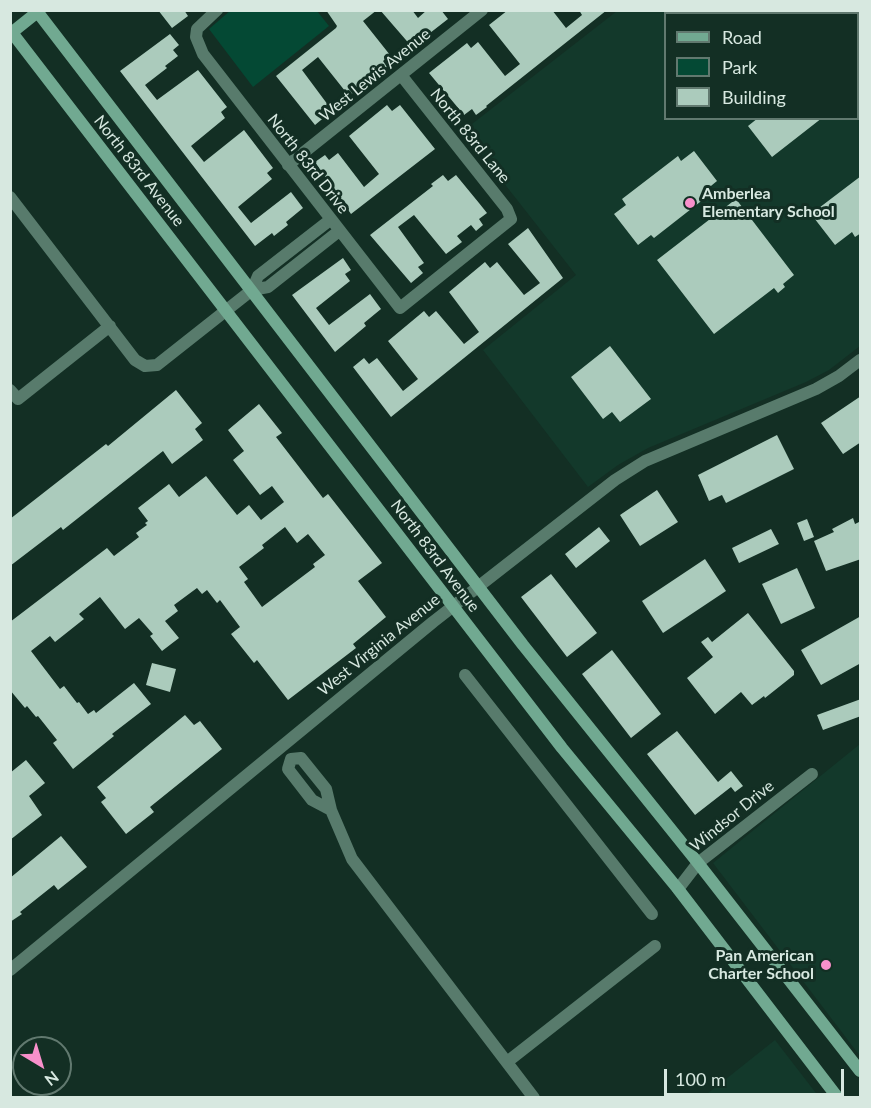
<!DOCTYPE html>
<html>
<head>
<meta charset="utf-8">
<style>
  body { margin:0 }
  #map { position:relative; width:871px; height:1108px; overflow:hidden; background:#132f24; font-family:Lato,sans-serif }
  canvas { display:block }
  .frame { position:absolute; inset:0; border:12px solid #d7e8e0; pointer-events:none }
  .legend { position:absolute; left:664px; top:12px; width:195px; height:108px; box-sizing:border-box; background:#132f24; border:2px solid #61796f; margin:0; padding:8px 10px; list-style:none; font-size:18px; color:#d7e8e0 }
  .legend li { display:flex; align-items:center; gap:12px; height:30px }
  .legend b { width:30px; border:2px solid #61796f }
  .north { position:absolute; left:12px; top:1036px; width:60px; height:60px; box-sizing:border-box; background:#132f24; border:2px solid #61796f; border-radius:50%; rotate:142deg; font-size:16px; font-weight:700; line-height:24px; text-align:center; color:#d7e8e0 }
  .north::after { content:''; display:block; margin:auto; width:21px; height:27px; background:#f890cb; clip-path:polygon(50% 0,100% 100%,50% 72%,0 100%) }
  .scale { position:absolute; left:664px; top:1069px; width:180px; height:27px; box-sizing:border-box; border:3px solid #d7e8e0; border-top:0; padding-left:8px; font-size:18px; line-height:21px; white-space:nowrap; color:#d7e8e0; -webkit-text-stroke:4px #132f24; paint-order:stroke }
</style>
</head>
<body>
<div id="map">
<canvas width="871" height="1108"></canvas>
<div class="frame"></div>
<ul class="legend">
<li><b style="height:8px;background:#71a991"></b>Road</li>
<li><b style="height:16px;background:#044934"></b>Park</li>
<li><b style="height:16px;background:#abcbbc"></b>Building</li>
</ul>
<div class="north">N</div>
<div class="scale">100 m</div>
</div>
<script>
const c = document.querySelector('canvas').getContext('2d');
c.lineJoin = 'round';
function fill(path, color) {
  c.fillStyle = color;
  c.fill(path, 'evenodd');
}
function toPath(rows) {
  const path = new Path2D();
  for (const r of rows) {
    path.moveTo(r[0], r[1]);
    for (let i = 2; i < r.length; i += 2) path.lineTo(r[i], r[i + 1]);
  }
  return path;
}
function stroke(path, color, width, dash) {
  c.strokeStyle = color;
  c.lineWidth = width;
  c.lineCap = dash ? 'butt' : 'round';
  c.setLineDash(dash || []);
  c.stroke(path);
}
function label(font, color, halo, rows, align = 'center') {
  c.font = font + ' Lato,sans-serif';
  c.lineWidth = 6;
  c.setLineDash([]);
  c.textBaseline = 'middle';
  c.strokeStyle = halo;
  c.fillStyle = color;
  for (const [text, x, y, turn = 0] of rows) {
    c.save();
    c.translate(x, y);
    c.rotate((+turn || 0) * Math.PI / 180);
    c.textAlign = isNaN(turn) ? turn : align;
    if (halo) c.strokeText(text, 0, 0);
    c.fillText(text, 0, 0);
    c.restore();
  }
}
fill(toPath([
  [617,11,860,11,860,346,829,370,806,382,648,448,618,465,588,487,483,350,576,275,463,131],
  [666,14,858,14,858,118,666,118],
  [860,744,860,1056,713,863],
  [775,1040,819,1097,703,1097,731,1075]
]), '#13392b');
fill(toPath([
  [231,10,317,11,329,26,253,87,209,29]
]), '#044934');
fill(toPath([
  [158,10,184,10,188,16,172,28],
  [326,10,377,10,363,21,390,55,383,61,387,67,349,96,318,57,302,70,328,105,322,110,327,115,315,125,276,76,336,28,337,26],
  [380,10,412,10,418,18,427,10,441,10,448,19,412,47],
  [508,10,552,10,566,28,582,15,579,10,607,10,486,106,487,107,476,115,472,109,464,115,429,73,467,43,471,48,478,42,505,76,520,64,489,25],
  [170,34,179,45,173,50,178,56,165,66,167,68,145,85,157,100,198,70,227,107,221,112,225,118,191,146,204,162,244,130,273,168,267,173,272,179,238,207,251,223,291,192,303,208,286,222,288,225,274,236,272,233,255,246,120,71],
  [387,105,392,111,400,105,435,149,351,214,315,162,325,155,329,160,338,153,364,187,379,174,349,136],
  [758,118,822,118,772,157,748,126],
  [694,151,717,181,706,190,709,195,654,238,651,235,638,245,614,214,626,205,622,199,678,156,681,161],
  [443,175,448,181,456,175,479,203,487,213,479,219,483,225,476,231,471,225,457,236,462,242,446,254,414,215,398,227,424,263,418,267,423,273,411,283,370,235,433,186,431,184],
  [861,176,861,233,855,237,852,232,835,245,811,214],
  [736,199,794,275,783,284,785,287,778,293,774,288,714,334,657,260],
  [528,228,563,278,391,417,353,367,364,358,369,364,377,358,403,391,418,379,388,341,424,311,429,317,436,311,464,344,479,332,449,292,485,262,490,268,497,262,524,295,540,283,508,244],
  [343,258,351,270,345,274,350,281,316,308,329,325,370,294,381,309,364,323,366,326,335,352,292,295],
  [610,346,651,399,620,422,612,412,603,419,571,377],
  [176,390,202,423,195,429,203,440,172,464,163,451,63,530,61,527,10,566,10,519,106,444,108,446],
  [861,396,861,442,843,454,821,423],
  [259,404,282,433,276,437,323,498,328,494,382,563,358,581,386,617,353,644,356,648,288,700,257,660,254,663,231,634,240,627,220,600,217,603,207,590,202,594,197,588,174,605,178,611,165,621,179,638,162,651,150,636,153,634,139,618,125,629,100,597,79,614,84,619,55,642,50,636,31,651,60,689,64,686,77,703,79,702,88,714,94,710,96,713,134,683,151,704,112,734,114,736,73,769,53,743,57,740,38,716,36,717,27,706,25,708,10,690,10,622,107,548,114,556,139,537,136,533,147,525,145,523,148,521,138,508,169,484,179,497,206,476,237,515,249,505,261,520,284,502,272,486,260,495,233,460,244,451,228,430],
  [285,527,297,543,308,534,325,555,313,564,315,567,262,607,244,582,248,579,239,567,264,548,262,545],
  [777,435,794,469,726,503,722,495,709,501,698,475],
  [657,490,678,522,640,546,620,515],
  [853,518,855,524,861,521,861,559,826,571,814,541,834,532,832,529],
  [807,519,814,537,804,541,797,523],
  [599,527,610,541,576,568,565,554],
  [771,529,779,544,739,563,732,548],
  [705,559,726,591,663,633,642,601],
  [797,568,815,608,781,624,762,584],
  [551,574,597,633,567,657,521,597],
  [748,613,794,671,794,675,765,698,764,696,752,705,741,692,715,714,687,678,713,657,701,642,708,637,712,642],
  [861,616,861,663,821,685,801,650],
  [612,650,661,714,631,738,582,674],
  [152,663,176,669,170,692,146,685],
  [861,699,861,716,823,730,817,715],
  [185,715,194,725,200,721,222,749,150,807,154,812,126,834,101,802,106,798,97,787],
  [677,731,718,782,731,771,743,786,735,792,731,787,695,815,647,754],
  [26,760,45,783,29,796,42,815,10,840,10,773],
  [61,836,87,867,58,890,54,885,20,912,22,914,10,922,10,878]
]), '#abcbbc');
stroke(toPath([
  [217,10,197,29,196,37,203,54,400,308,511,219,507,209,401,75],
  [288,165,482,10],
  [10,197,135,360,145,366,157,365,252,290,268,287,339,231],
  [252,290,258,276,330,220],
  [10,390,18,399,110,326],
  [465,675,652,914],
  [301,758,326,789,331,810,312,800,288,769,291,759,301,758],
  [331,810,352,859,534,1098],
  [678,889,698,863,812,774],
  [10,970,433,622,615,480,645,461,816,389,839,376,860,360],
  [507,1062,655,946]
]), '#587b6c', 12);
stroke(toPath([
  [36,10,523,645,698,863,860,1071],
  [10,30,562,748,678,889,838,1098],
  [10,34,40,10]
]), '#71a991', 12);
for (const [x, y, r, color] of [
  [690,203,6,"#f890cb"],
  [826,965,6,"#f890cb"]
]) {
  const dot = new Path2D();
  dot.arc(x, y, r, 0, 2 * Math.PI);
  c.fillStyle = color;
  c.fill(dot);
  stroke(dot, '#132f24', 2);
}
label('16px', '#d7e8e0', '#132f24', [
  ["West Lewis Avenue",375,75,-39],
  ["North 83rd Lane",470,136,51],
  ["North 83rd Drive",308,164,52],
  ["North 83rd Avenue",139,171,52],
  ["North 83rd Avenue",435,556,53],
  ["West Virginia Avenue",379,645,-39],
  ["Windsor Drive",732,816,-39]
]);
label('bold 16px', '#d7e8e0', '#132f24', [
  ["Amberlea",702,194],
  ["Elementary School",702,212],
  ["Pan American",814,956,"right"],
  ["Charter School",814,974,"right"]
], 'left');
</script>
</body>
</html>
